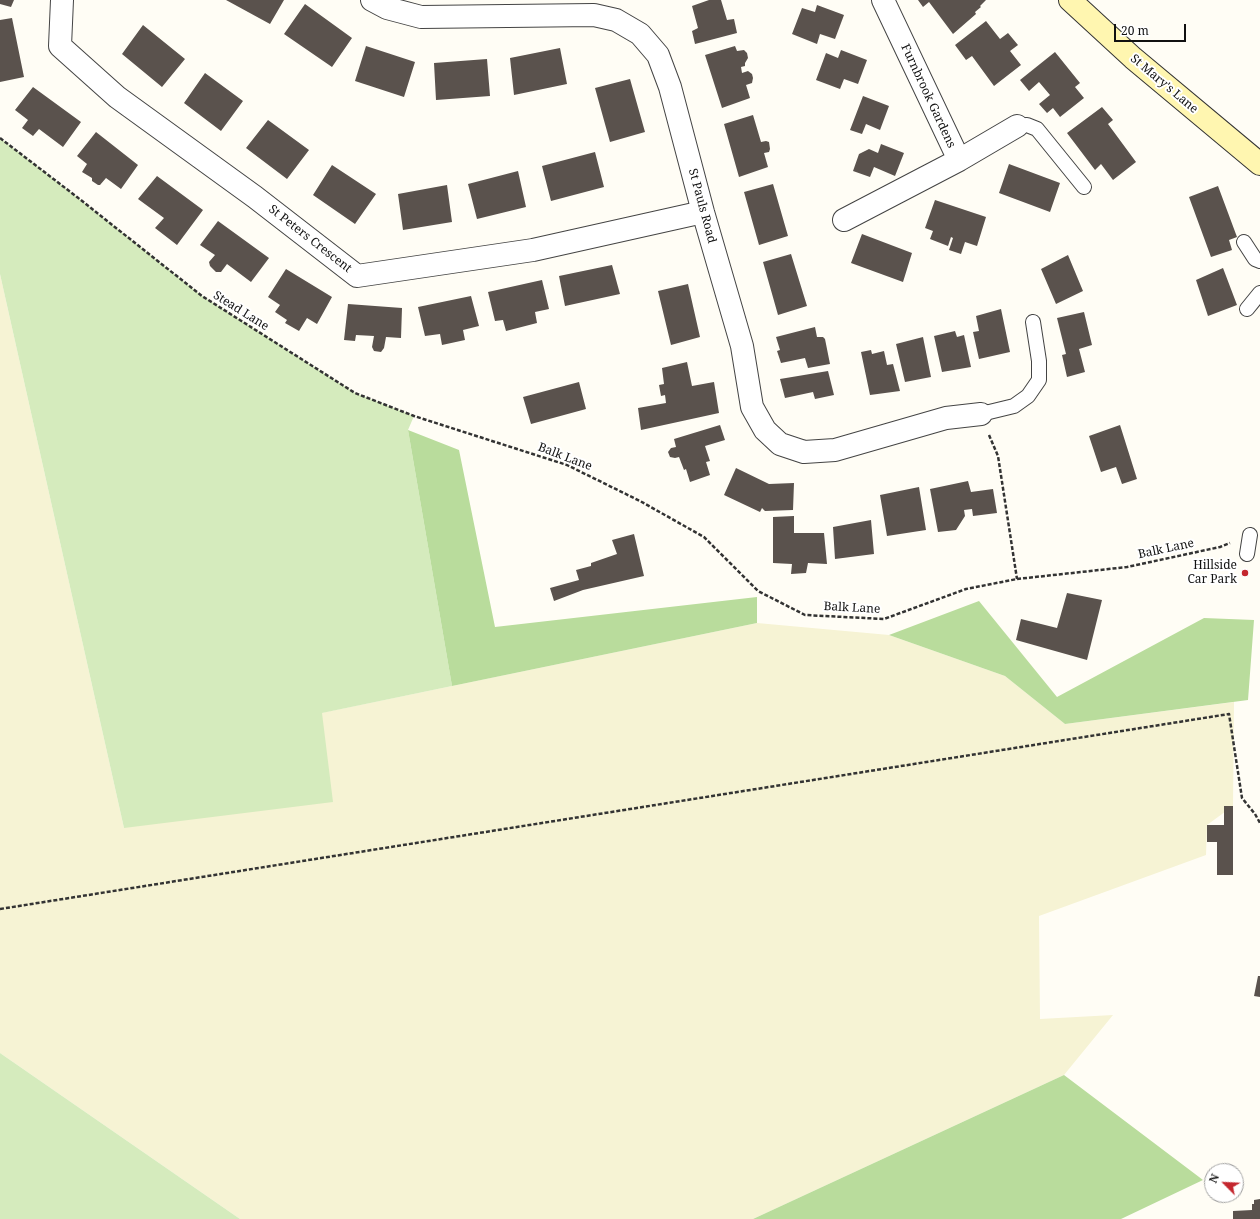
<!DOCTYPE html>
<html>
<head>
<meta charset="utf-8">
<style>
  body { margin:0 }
  #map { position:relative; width:1260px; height:1219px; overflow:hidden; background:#fffdf5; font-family:"Noto Serif",serif }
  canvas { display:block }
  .north { position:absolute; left:1204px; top:1163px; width:40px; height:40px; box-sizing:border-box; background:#fff; border:1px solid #a0a0a0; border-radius:50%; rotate:294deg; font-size:11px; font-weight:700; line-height:16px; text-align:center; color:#111 }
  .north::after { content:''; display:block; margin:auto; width:14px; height:18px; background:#c4262e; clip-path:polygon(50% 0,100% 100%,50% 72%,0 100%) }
  .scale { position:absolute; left:1114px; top:24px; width:72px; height:18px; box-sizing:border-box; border:2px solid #111; border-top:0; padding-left:5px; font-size:12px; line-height:14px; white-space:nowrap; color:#111; -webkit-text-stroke:3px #fff; paint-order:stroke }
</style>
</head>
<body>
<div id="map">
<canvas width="1260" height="1219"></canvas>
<div class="north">N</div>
<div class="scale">20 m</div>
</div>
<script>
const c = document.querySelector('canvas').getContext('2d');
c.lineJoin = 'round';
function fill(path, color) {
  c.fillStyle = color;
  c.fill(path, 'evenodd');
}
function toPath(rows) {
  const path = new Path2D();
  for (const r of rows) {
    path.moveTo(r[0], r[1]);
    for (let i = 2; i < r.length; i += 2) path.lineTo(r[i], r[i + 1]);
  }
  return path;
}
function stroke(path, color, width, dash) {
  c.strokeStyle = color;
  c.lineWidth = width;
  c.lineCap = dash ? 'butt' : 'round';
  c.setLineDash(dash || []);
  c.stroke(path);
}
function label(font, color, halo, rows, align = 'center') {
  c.font = font + ' "Noto Serif",serif';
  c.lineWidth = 4;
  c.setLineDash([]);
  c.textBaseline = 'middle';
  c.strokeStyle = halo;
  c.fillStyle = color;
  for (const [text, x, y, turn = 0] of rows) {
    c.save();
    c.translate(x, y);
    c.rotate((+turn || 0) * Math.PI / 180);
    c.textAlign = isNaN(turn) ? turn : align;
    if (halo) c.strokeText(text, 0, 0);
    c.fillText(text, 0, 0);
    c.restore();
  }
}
fill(toPath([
  [0,274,124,828,321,713,757,623,889,635,1005,676,1065,724,1234,702,1233,806,1207,825,1206,855,1039,916,1040,1019,1113,1015,1064,1075,753,1219,240,1219,0,1053]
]), '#f6f3d4');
fill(toPath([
  [0,138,77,197,202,296,355,393,414,416,408,430,452,686,322,713,333,802,124,828,0,274],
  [0,1053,240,1219,0,1219]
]), '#d5ebbd');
fill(toPath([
  [408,430,459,450,495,627,757,597,757,623,452,686],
  [979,601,1057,697,1204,618,1254,620,1248,700,1065,724,1005,676,889,635],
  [1064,1075,1203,1180,1121,1219,753,1219]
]), '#b9dc9c');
fill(toPath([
  [0,0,14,0,11,7,0,4],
  [226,0,284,0,270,24],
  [709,0,721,0,727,20,734,19,737,33,695,44,692,31,698,28,692,6],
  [918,0,986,0,980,6,981,7,975,12,976,14,953,34,929,2,923,7],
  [305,4,352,38,332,67,284,34],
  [817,5,844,15,835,39,820,34,817,44,792,34,802,8,815,12],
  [12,18,24,77,0,82,0,20],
  [986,21,1000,39,1008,33,1018,45,1010,51,1021,65,994,86,972,56,966,60,955,45],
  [143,25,185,59,162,87,122,54],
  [366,46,415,62,404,97,355,81],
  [735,46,737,51,744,50,747,53,748,58,745,63,745,66,741,67,742,73,748,71,752,74,753,78,752,83,746,85,750,98,722,108,705,55],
  [560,48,567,84,514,95,510,58],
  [841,50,867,60,858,84,844,79,840,89,816,80,826,53,838,58],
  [1055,52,1080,83,1075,87,1084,98,1060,117,1053,108,1047,113,1039,104,1050,95,1039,82,1029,91,1020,80],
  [487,59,490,96,436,100,434,63],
  [205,73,243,101,221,131,184,103],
  [630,79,645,132,610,142,595,88],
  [33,87,81,122,63,147,39,129,33,136,22,128,28,120,15,110],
  [863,96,889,106,880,130,866,124,862,134,850,130],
  [1102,107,1113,120,1108,124,1136,162,1113,180,1101,164,1095,170,1067,133],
  [753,115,761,142,766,141,769,142,770,149,769,152,764,153,768,167,739,177,724,124],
  [268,120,309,150,287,179,246,148],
  [96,132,138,165,121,189,106,178,100,185,98,185,92,181,92,178,82,172,87,164,77,156],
  [881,144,904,153,895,176,874,167,870,177,853,171,859,154,869,149,878,153],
  [595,152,604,187,551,201,542,166],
  [1009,164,1060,183,1050,212,999,193],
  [332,165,376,194,355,224,313,195],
  [518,171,526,207,477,219,468,184],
  [157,176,203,210,177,245,155,228,164,218,138,199],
  [773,184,788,236,759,245,744,192],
  [447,185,452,222,403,230,398,194],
  [1218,186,1237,237,1229,240,1232,250,1211,257,1189,197],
  [935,200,986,217,977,246,965,242,961,254,949,250,953,238,951,237,948,246,930,239,933,231,925,228],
  [218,221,269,258,251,282,227,264,221,272,216,272,210,266,209,262,215,255,200,245],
  [862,234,912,253,903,282,851,263],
  [791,254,807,306,778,315,763,262],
  [1068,255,1083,291,1056,304,1041,269],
  [612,265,620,294,565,306,559,276],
  [1223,268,1237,305,1208,316,1196,280],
  [286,269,332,297,317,324,307,318,299,331,285,323,287,320,275,312,280,305,268,297],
  [542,280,549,309,535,312,537,323,506,331,503,320,495,321,488,292],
  [688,284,700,337,671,345,658,291],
  [471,296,479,326,463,330,465,340,442,345,440,334,425,336,418,307],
  [348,304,402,308,401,338,386,337,384,348,381,352,374,351,372,347,374,336,356,335,355,341,344,340],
  [1001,309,1010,352,979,359,973,332,979,331,976,316],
  [1084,312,1092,345,1079,349,1085,372,1067,377,1062,355,1066,354,1057,318],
  [815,327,817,337,823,337,825,339,830,364,808,368,805,358,781,363,777,351,780,350,776,337],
  [955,331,957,337,964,335,971,367,942,372,934,336],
  [923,337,931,377,905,382,896,344],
  [871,350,872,354,884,351,887,365,893,364,900,391,870,395,861,352],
  [687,362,692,386,714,382,719,413,641,430,638,408,666,403,665,395,661,396,659,385,664,384,662,368],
  [828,371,834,395,815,399,813,392,785,398,780,379],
  [579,382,586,409,531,424,523,397],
  [720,425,725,440,705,446,710,461,706,462,710,475,690,482,686,469,684,470,679,457,675,458,670,457,668,452,671,448,676,447,674,439],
  [1120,425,1137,479,1122,484,1116,467,1101,472,1089,436],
  [736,468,769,484,794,483,793,510,765,511,762,508,760,512,724,495],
  [968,481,971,492,993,489,997,513,973,516,972,509,964,510,965,516,956,530,938,532,930,489],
  [919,487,926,530,887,536,880,495],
  [794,516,794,533,824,533,827,564,808,563,806,573,791,574,792,564,773,563,773,517],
  [871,520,874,554,835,559,833,527],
  [634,534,644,576,583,590,554,601,550,588,579,580,576,570,591,566,591,563,617,554,612,540],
  [1067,593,1102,600,1087,660,1016,640,1021,619,1057,628],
  [1224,806,1233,806,1233,875,1217,875,1217,842,1207,842,1207,825,1224,825],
  [1258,976,1260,976,1260,997,1254,996],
  [1260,1199,1260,1219,1233,1219,1233,1211,1252,1210,1252,1204,1254,1204,1254,1200]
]), '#5a524d');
const lane = toPath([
  [1017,126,1027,125,1037,129,1084,187],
  [1244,242,1255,259,1260,261],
  [1247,309,1260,293],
  [981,414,1014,406,1028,396,1039,380,1039,361,1033,322],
  [1247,554,1250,535]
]);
const street = toPath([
  [62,0,60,46,117,97,255,197,357,276,533,250,703,212],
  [372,0,387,8,421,17,594,15,616,20,640,34,658,55,670,87,703,212,742,346,752,407,765,430,780,444,804,452,835,450,946,418,981,414],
  [959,160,1017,126],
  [844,220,959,160,883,0]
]);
const secondary = toPath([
  [1070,0,1133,58,1260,164]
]);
stroke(lane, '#444', 16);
stroke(street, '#444', 24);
stroke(secondary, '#333', 24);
stroke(toPath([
  [0,138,77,197,202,296,355,393,414,416,567,465,640,501,704,537,758,591,805,615,884,619,966,589,1017,579,1127,567,1220,547,1230,543],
  [989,435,998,456,1017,579],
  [0,909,1229,714,1242,798,1255,814,1260,823]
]), '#333', 2.5, [4, 2]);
stroke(lane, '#fff', 14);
stroke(street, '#fff', 22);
stroke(secondary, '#fff6b0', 22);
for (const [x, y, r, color] of [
  [1245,573,4,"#c4262e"]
]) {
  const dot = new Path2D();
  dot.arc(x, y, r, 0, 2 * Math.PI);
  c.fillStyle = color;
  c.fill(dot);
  stroke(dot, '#fff', 1.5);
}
label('12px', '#111', '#fff', [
  ["St Mary's Lane",1164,84,40],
  ["Furnbrook Gardens",928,96,65],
  ["St Pauls Road",702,206,75],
  ["St Peters Crescent",310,239,38],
  ["Stead Lane",241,311,32],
  ["Balk Lane",565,457,21],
  ["Balk Lane",1166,549,-12],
  ["Balk Lane",852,608,3]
]);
label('12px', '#111', '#fff', [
  ["Hillside",1237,566],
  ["Car Park",1237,580]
], 'right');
</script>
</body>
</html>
